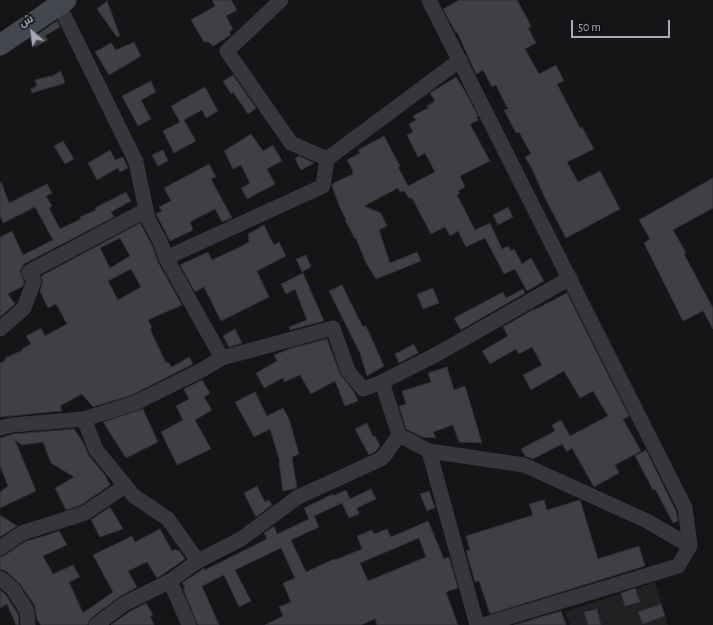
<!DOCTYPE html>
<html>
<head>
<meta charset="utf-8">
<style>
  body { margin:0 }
  #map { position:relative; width:713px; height:625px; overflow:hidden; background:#151517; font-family:"Alegreya Sans",Cairo,sans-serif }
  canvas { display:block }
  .north { position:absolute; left:12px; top:12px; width:40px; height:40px; -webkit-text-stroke:3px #101012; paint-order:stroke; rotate:332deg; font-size:11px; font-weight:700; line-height:16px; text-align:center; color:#a5abb9 }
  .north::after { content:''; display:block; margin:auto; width:14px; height:18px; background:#a5abb9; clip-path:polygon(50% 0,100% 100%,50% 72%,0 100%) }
  .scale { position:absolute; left:571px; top:20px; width:99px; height:18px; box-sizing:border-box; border:2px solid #a5abb9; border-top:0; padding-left:5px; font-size:12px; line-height:14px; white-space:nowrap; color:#a5abb9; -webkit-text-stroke:3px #101012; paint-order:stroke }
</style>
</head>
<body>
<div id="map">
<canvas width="713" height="625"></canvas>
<div class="north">ش</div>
<div class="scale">50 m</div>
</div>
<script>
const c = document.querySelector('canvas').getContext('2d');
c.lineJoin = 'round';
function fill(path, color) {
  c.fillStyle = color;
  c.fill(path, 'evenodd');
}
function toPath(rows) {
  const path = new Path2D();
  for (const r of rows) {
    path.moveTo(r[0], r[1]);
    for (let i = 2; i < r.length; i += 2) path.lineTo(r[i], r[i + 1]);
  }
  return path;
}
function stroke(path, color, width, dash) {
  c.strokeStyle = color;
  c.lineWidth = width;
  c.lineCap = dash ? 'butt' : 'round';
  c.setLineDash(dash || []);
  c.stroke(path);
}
fill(toPath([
  [655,582,668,625,570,625,565,612]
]), '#212124');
const building = toPath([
  [212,0,231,0,237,10,226,16,233,29,229,32,231,35,213,46,209,42,204,42,191,20,215,6,212,0],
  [459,0,517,0,528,20,531,27,528,28,536,43,525,49,539,74,556,65,564,81,557,84,580,128,582,127,594,149,567,162,578,182,600,171,620,209,566,238,544,196,532,169,525,157,531,154,519,132,516,133,504,110,508,109,496,85,492,87,483,70,476,74,457,32,456,33,443,9,459,0],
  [107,1,120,36,117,37,97,9,107,1],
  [57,21,60,27,45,36,48,40,35,47,30,39,57,21],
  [134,42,141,56,109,75,95,52,111,43,116,50,134,42],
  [61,71,65,83,32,93,31,89,37,86,35,80,50,76,51,77,61,71],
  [233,75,256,108,248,114,233,92,231,94,223,81,233,75],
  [456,77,466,93,478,116,476,117,479,120,470,124,490,161,460,176,465,187,458,191,460,193,457,195,475,230,490,223,502,249,508,246,511,251,514,249,522,264,531,258,544,281,527,291,515,269,504,274,485,238,466,247,458,231,450,236,445,227,431,234,412,198,410,199,404,191,400,192,398,188,364,206,381,213,387,226,379,230,390,263,417,252,421,261,376,279,366,263,356,238,355,239,345,220,346,219,340,208,332,186,332,184,353,174,352,172,353,171,347,160,360,153,358,150,384,136,400,166,398,167,408,186,435,172,425,153,418,157,407,135,413,132,409,124,416,120,413,116,428,108,427,106,435,101,430,93,456,77],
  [151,81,156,92,141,100,151,119,138,126,122,96,151,81],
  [205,87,218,111,206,118,202,110,184,120,196,141,174,153,163,131,180,122,171,106,205,87],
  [251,134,263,151,273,145,282,161,267,169,275,184,247,199,241,188,250,183,241,165,233,169,224,151,251,134],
  [63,141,74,159,65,164,54,146,63,141],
  [110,150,115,160,123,157,128,168,120,172,118,168,97,180,88,163,110,150],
  [163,150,168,161,158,166,152,155,163,150],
  [299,156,314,163,301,170,295,159,299,156],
  [209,164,216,177,211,179,232,218,222,222,215,209,190,222,193,230,170,241,156,214,162,211,159,207,171,201,164,188,209,164],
  [713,178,713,208,673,230,686,253,684,254,713,308,713,329,703,311,683,321,644,243,650,239,639,220,713,178],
  [1,182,9,203,47,184,52,193,46,196,52,206,49,208,60,229,81,219,80,217,96,210,95,208,126,192,131,201,111,212,114,217,24,264,22,267,20,271,24,282,23,286,8,294,15,304,0,317,0,237,12,231,23,255,53,240,35,207,3,223,0,216,0,183,1,182],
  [508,207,513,217,498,225,493,215,508,207],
  [140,223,152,245,158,262,182,305,148,320,152,328,150,329,166,363,168,362,172,367,189,357,193,364,132,395,93,407,82,394,60,406,62,411,0,417,0,363,6,360,5,358,23,350,22,349,31,344,26,336,41,328,45,336,67,324,56,304,48,308,40,291,43,281,41,276,140,223],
  [120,238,130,256,110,268,100,248,120,238],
  [131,269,141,287,118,300,108,281,131,269],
  [264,225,274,245,279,242,286,256,257,271,269,297,221,321,204,287,195,292,180,265,208,252,212,260,238,248,249,242,248,234,264,225],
  [306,255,311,267,302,272,296,259,306,255],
  [303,273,324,321,290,330,289,327,307,320,295,289,286,294,281,284,303,273],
  [342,285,363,327,366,326,384,366,367,376,360,353,329,291,342,285],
  [433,288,439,303,423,309,417,294,433,288],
  [523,289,525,293,461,330,454,318,503,292,506,298,523,289],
  [567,293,629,416,623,419,641,451,615,465,619,473,594,487,572,448,567,452,562,444,533,459,525,456,521,449,555,431,552,425,561,420,570,436,608,416,593,391,580,398,564,371,531,390,523,375,542,365,532,347,519,354,516,349,490,364,482,351,508,336,503,327,534,309,534,310,567,293],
  [235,329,242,343,229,347,223,336,235,329],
  [327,339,340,374,354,392,358,401,345,406,335,381,311,394,300,375,284,382,283,378,264,388,256,373,277,361,274,355,292,348,327,339],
  [414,344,418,353,399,363,395,354,414,344],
  [447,367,454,390,465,386,482,443,459,442,453,425,433,432,436,438,422,437,406,429,399,406,406,404,402,391,431,382,428,373,447,367],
  [202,380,210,393,204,397,212,410,195,420,211,449,177,465,161,432,183,420,176,406,189,399,184,389,202,380],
  [255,392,267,416,283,408,289,419,299,454,292,457,297,488,293,489,283,491,279,462,280,462,270,429,254,437,235,402,255,392],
  [143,409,158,442,126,458,103,422,143,409],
  [367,423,373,437,375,436,380,446,376,451,369,455,355,429,367,423],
  [74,429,83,442,89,456,105,475,110,485,81,505,66,510,55,488,74,477,51,463,43,442,22,445,15,440,36,491,0,508,0,492,8,486,0,466,0,438,13,434,74,429],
  [646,450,676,511,678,521,673,523,655,489,653,490,635,456,646,450],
  [257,486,265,502,269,500,272,505,256,517,244,493,257,486],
  [371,489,376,499,357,508,359,514,349,518,342,503,314,516,319,527,291,540,306,572,334,559,335,560,362,549,357,536,372,530,374,534,387,529,391,537,428,521,444,559,449,557,458,588,446,592,458,625,377,625,375,619,361,625,265,625,283,616,279,607,291,602,283,583,295,578,281,548,235,570,251,601,239,607,224,575,202,586,219,625,198,625,183,589,185,588,182,583,203,569,204,568,205,570,267,539,264,533,274,526,277,534,309,519,304,508,333,494,333,496,346,490,350,499,371,489],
  [419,538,426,557,368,581,360,563,419,538],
  [429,491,435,508,427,511,420,494,429,491],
  [544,500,547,510,580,500,598,559,639,546,645,566,490,614,479,581,475,582,466,551,470,550,466,536,533,515,529,504,544,500],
  [110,507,123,529,100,537,91,520,110,507],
  [0,515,17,526,0,537,0,515],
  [160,529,172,551,176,549,177,551,179,550,185,559,165,573,157,578,147,562,128,571,137,587,119,597,91,618,87,625,41,625,37,620,35,606,20,584,6,571,0,569,0,557,5,555,26,541,38,538,59,531,67,545,43,556,53,574,73,565,80,577,69,582,83,613,113,592,93,555,132,536,135,542,160,529],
  [635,588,640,602,625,606,621,593,635,588],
  [0,590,6,595,18,614,19,625,16,625,7,604,0,608,0,590],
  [146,603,153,615,150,616,154,625,111,625,129,612,146,603],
  [661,604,665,616,643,624,638,612,661,604],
  [597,609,601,625,588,625,584,612,597,609],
  [561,611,566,625,514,625,561,611]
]);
fill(building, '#3e4045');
stroke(building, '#2f2f33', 1);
stroke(toPath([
  [281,0,227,51,291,143,327,159],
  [429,0,685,508,690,546,678,566,483,625],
  [59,5,136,162,148,219,160,241,166,258,222,358],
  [166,258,323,186,327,159,460,60],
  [0,329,24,308,34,281,29,272,146,210],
  [382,382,399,435,429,451,477,625],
  [84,419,96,450,106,462,134,496,168,519,198,561],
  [0,428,12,425,84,419,135,403,200,371,222,358,333,328,348,371,363,389,382,382,439,353,570,278],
  [429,451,524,465,647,521,690,546],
  [0,548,22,533,85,513,125,486],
  [0,578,13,589,27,611,28,625],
  [170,581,189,625],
  [96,625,124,604,170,581,198,561,241,539,298,497,381,459,385,455,399,435]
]), '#36373c', 15);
stroke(toPath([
  [0,45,66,0]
]), '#43464d', 21);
</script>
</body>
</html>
